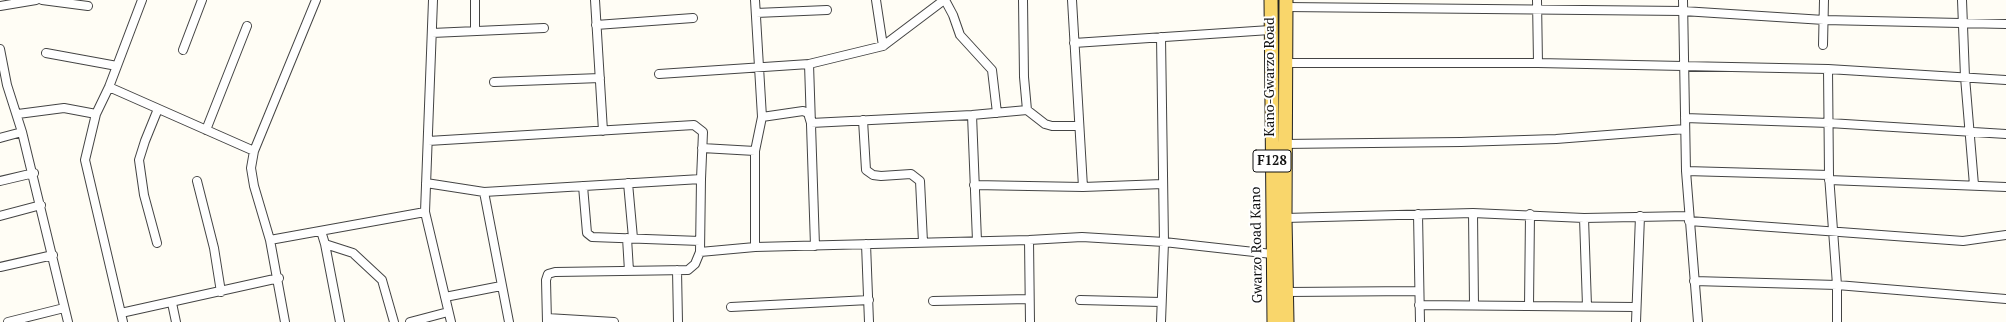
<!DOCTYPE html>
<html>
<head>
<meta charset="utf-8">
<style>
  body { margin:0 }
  canvas { display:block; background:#fffdf5 }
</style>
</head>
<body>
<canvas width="2006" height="322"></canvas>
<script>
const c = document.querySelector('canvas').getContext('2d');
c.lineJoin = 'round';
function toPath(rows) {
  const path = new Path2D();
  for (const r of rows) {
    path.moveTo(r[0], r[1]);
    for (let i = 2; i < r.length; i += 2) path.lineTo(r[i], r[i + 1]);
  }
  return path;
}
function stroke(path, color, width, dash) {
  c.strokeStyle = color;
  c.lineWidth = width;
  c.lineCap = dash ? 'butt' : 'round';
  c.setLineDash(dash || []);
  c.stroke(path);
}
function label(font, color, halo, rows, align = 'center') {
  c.font = font + ' "PT Serif",serif';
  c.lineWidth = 4;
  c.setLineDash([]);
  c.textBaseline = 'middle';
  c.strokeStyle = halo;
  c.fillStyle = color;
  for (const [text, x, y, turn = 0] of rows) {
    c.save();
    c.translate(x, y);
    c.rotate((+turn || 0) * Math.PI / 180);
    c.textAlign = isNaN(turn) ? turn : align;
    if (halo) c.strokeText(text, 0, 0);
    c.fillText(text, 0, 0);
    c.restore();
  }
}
const minor = toPath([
  [42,0,88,6],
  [433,0,425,212,451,322],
  [475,0,475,31],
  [595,0,603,131],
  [755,0,762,117],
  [876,0,883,46],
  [945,0,953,15,960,35,992,70,997,113],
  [1072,0,1083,187],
  [1537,0,1538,63],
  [1683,0,1686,171,1698,322],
  [1962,0,1965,77,1974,185],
  [0,6,36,0],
  [1286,7,1683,11,1824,20,2006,24],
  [756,13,827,10],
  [596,25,693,18],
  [432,33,544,28],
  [1074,43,1270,30],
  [1823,45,1824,0],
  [0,49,7,85,22,132,0,138],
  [183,50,202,0],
  [46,53,117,66],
  [1285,63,1538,63,1828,69,2006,80],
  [809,64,883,46,944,0],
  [1828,69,1829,175,1837,285,1837,322],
  [659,74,809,64,815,246],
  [494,82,600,78],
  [109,87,254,151],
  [1027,110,1045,124,1052,126,1079,126],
  [18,114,64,108,96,114],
  [972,115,977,241],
  [1685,118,1829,123,2006,134],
  [863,120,866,170,873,175,881,176,911,174,920,181,923,242],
  [206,130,247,26],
  [22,132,68,322],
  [428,141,694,125,703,132,701,179],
  [1282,144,1461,142,1556,139,1685,129],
  [702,148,755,151],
  [1686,171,1829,175],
  [1829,180,2006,187],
  [0,181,34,173],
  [197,181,214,248,221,292],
  [426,183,484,192,509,322],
  [628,183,633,238],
  [974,185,1083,187,1163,184],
  [583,186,587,233,592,237,700,241],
  [484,192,701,179,700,252],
  [1473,213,1474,305],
  [1418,214,1420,322],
  [0,216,41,205],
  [1285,218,1473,213,1584,218,1688,216],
  [1584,218,1587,306],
  [1689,221,1963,241,2006,235],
  [321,231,325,244,340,322],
  [627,238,629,271],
  [270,240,425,212],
  [1029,240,1030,322],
  [157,243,144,195,139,160,145,141,158,109],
  [325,244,353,253,382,280,394,322],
  [866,244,869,322],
  [755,247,755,151,762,117,803,111,808,113,811,123,972,115,1027,110,1024,77,1023,0],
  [0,267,53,255],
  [677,270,678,322],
  [1694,281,1837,285,2006,299],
  [1287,292,1419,291],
  [445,297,501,286],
  [1080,300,1161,302],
  [933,301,1029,299],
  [172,303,176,322],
  [1419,305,1635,307],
  [1529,306,1530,214],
  [731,307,869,300],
  [121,313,279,278],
  [547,318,614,322],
  [8,322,64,308],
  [123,322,85,160,96,114,109,87,142,0],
  [285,322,270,240,254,186,251,168,254,151,316,0],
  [410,322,448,312],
  [547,322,546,280,548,274,555,272,688,270,695,264,700,252,755,247,1029,240,1082,237,1164,242,1272,254],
  [1161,322,1164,242,1161,37],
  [1636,322,1640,216]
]);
const primary = toPath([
  [1271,0,1274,322],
  [1286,0,1285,218,1287,322]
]);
stroke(minor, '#444', 10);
stroke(primary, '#222', 15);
stroke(minor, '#fff', 8);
stroke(primary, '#f9d66b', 13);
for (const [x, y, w] of [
  [1272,161,38]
]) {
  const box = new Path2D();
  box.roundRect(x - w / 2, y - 11, w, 22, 3);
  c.fillStyle = '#fff';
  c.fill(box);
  stroke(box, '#111', 1);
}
label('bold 13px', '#111', null, [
  ["F128",1272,161]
]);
label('14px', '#111', '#fff', [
  ["Kano-Gwarzo Road",1270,77,-90],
  ["Gwarzo Road Kano",1257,245,-91]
]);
</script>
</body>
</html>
